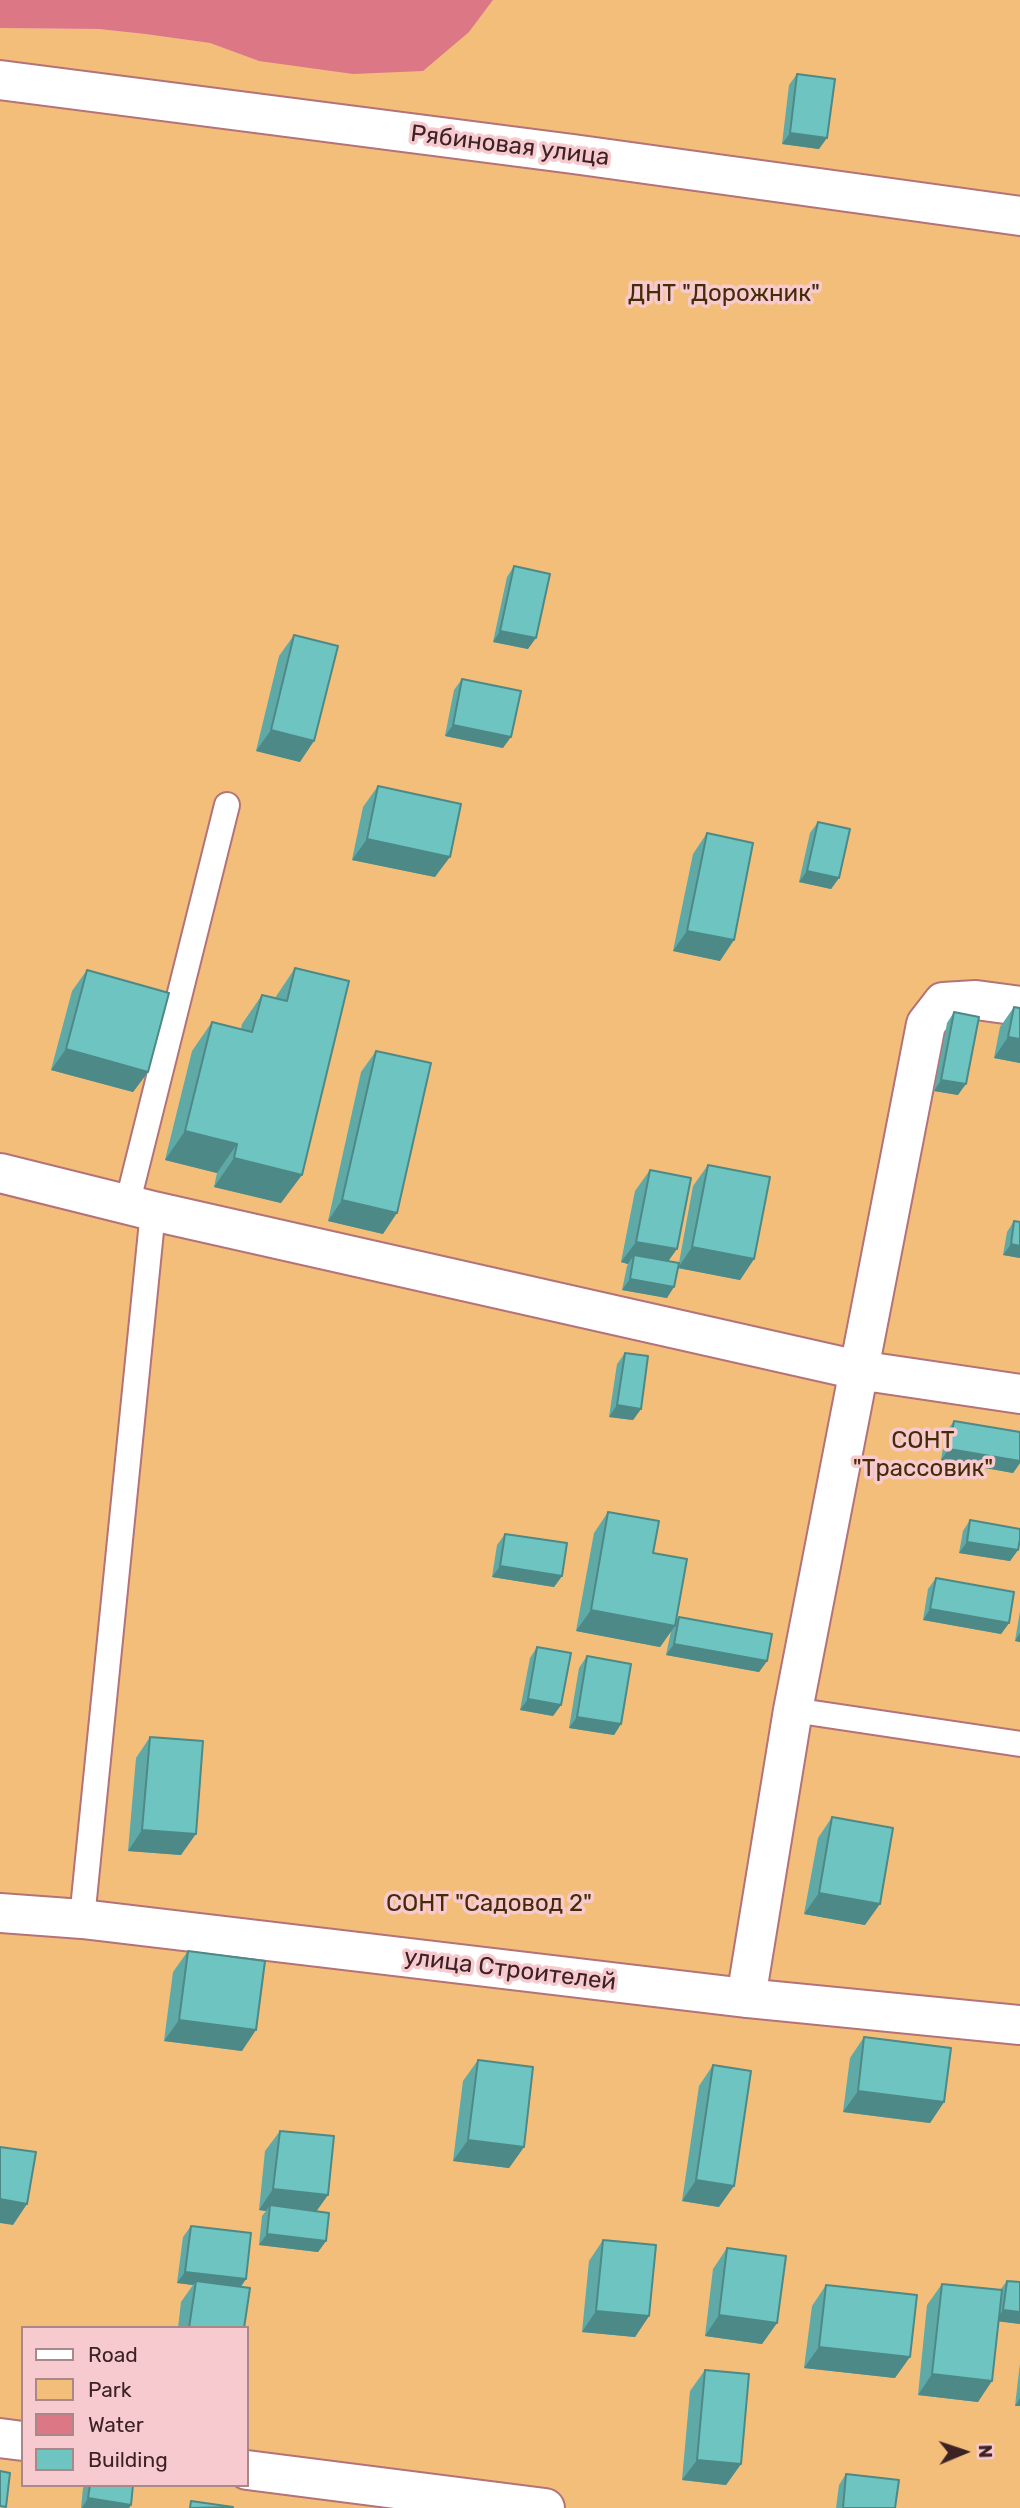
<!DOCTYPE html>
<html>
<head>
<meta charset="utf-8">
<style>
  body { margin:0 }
  #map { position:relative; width:1020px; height:2508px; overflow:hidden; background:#f6cace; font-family:Rubik,sans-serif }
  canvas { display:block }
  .legend { position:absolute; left:21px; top:2326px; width:228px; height:161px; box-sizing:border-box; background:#f6cace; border:2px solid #ac878a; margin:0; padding:9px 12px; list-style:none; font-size:21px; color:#3d2225 }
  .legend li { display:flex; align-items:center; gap:14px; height:35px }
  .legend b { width:35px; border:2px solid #ac878a }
  .north { position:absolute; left:929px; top:2417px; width:70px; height:70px; -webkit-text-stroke:5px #f6cace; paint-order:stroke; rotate:88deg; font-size:19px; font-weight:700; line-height:28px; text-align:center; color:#3d2225 }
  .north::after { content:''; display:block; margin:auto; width:24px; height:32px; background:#3d2225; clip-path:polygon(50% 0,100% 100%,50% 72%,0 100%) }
</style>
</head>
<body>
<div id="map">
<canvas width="1020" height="2508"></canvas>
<ul class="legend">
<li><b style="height:9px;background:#fff"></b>Road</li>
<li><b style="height:19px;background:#f3be7a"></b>Park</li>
<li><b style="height:19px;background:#dc7785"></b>Water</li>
<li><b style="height:19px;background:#6ec4c1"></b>Building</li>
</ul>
<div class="north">N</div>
</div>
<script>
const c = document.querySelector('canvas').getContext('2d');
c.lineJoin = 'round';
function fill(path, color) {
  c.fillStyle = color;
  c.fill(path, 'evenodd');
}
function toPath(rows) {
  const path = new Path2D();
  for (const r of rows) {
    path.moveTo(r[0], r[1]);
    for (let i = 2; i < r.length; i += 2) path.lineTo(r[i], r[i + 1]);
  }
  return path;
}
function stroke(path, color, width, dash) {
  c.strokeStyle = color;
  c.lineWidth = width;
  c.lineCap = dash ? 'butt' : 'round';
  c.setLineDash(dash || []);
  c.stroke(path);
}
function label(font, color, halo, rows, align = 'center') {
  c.font = font + ' Rubik,sans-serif';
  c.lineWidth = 7;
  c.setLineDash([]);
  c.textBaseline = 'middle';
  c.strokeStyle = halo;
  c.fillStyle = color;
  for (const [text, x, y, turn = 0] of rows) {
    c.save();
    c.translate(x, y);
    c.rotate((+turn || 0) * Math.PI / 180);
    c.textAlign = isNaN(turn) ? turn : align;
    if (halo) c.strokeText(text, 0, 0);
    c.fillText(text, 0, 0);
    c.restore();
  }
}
fill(toPath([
  [493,0,1020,0,1020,2508,0,2508,0,28,99,29,145,34,210,43,259,61,469,32],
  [23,2328,247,2328,247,2485,23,2485]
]), '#f3be7a');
fill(toPath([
  [0,0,493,0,469,32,423,71,353,74,259,61,210,43,145,34,99,29,0,28]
]), '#dc7785');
const lane = toPath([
  [127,1205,227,805],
  [793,1710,1020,1744],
  [82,1919,153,1211]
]);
const street = toPath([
  [0,80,573,154,1020,216],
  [0,1173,153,1211,858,1370,1020,1394],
  [0,1913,82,1919,746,1998,1020,2025],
  [746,1998,793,1710,926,1024,943,1002,976,1000,1020,1006],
  [0,2438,23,2441],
  [247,2470,545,2508]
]);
stroke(lane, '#b47279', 28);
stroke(street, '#b47279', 42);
stroke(lane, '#fff', 24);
stroke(street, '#fff', 38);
fill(toPath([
  [797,74,819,149,782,144,789,85],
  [514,566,528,649,493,642,507,577],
  [294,635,300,762,256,751,279,656],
  [462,679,503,748,445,736,454,690],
  [378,786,435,877,352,860,363,807],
  [818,822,839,878,831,889,799,882,810,833],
  [707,833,720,961,673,951,693,854],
  [295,968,281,1203,214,1187,217,1173,165,1160,192,1051,212,1022,241,1029,242,1024,262,995,275,998],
  [87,970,148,1072,133,1092,51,1070,72,991],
  [1014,1007,1020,1008,1020,1063,994,1058,1000,1027],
  [954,1012,958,1095,934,1091,947,1023],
  [376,1051,383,1234,328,1221,361,1072],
  [708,1165,754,1259,740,1280,678,1268,667,1298,622,1290,627,1266,628,1264,621,1262,635,1191,650,1170,669,1261,679,1263,693,1186],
  [1014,1221,1020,1222,1020,1258,1003,1255,1007,1232],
  [625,1353,641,1409,633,1420,609,1417,617,1364],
  [954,1421,1020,1432,1020,1463,1013,1473,941,1460,946,1432],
  [608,1512,653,1553,675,1622,679,1617,767,1661,759,1672,666,1655,671,1631,660,1647,576,1631,594,1533],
  [970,1520,1018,1550,1010,1561,959,1553,963,1531],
  [505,1534,562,1576,554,1587,492,1577,497,1545],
  [936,1578,1009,1623,1001,1634,923,1620,928,1589],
  [1020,1611,1020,1642,1015,1641],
  [537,1647,561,1705,553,1716,520,1710,530,1658],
  [587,1656,621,1724,614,1735,569,1728,579,1668],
  [150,1737,181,1855,128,1851,136,1758],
  [832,1817,865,1925,804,1914,818,1838],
  [188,1951,242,2051,164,2041,173,1972],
  [864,2037,944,2102,930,2123,843,2112,850,2058],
  [478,2060,524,2147,509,2168,453,2161,463,2081],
  [713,2065,719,2207,682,2201,699,2086],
  [280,2131,328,2195,316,2211,326,2241,318,2252,259,2245,262,2216,266,2211,259,2210,265,2151],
  [191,2226,246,2279,241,2287,244,2328,178,2328,181,2302,193,2285,177,2283,183,2237],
  [603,2240,649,2316,635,2337,582,2332,589,2261],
  [727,2248,777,2323,762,2344,705,2336,713,2269],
  [1007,2281,1020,2324,999,2321,978,2402,918,2395,927,2305,942,2284,1000,2290],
  [826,2285,895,2378,804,2368,812,2306],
  [1020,2363,1020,2406,1015,2406],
  [705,2370,741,2464,726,2485,682,2480,690,2391],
  [846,2474,895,2508,836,2508,839,2485],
  [85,2485,133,2485,131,2505,129,2508,81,2508,83,2488]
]), '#5fa9a6');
fill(toPath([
  [790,133,827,138,819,149,782,144],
  [500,631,536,638,528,649,493,642],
  [453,725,511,737,503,748,445,736],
  [271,730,314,741,300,762,256,751],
  [367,839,450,857,435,877,352,860],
  [807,871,839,878,831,889,799,882],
  [687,931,734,940,720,961,673,951],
  [1008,1037,1020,1039,1020,1063,994,1058],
  [66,1049,148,1072,133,1092,51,1070],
  [941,1080,966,1084,958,1095,934,1091],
  [185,1131,237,1144,217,1173,165,1160],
  [234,1158,302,1175,281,1203,214,1187],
  [342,1200,397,1213,383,1234,328,1221],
  [636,1242,677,1249,662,1270,634,1255,628,1264,621,1262],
  [1011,1244,1020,1246,1020,1258,1003,1255],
  [692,1247,754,1259,740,1280,678,1268],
  [630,1279,674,1287,667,1298,622,1290],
  [617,1405,641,1409,633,1420,609,1417],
  [949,1449,1020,1461,1020,1463,1013,1473,941,1460],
  [967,1542,1018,1550,1010,1561,959,1553],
  [500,1566,562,1576,554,1587,492,1577],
  [930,1609,1009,1623,1001,1634,923,1620],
  [591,1610,675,1626,660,1647,576,1631],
  [1020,1633,1020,1642,1015,1641],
  [674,1644,767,1661,759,1672,666,1655],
  [528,1699,561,1705,553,1716,520,1710],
  [577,1717,621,1724,614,1735,569,1728],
  [142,1830,196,1834,181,1855,128,1851],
  [819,1893,880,1904,865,1925,804,1914],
  [179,2020,256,2030,242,2051,164,2041],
  [858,2091,944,2102,930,2123,843,2112],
  [468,2140,524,2147,509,2168,453,2161],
  [696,2180,734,2186,719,2207,682,2201],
  [273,2189,328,2195,313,2216,270,2205,266,2211,259,2210],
  [0,2199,27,2204,13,2225,0,2223],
  [267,2234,326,2241,318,2252,259,2245],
  [185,2272,246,2279,238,2290,196,2281,193,2285,177,2283],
  [1003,2310,1020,2312,1020,2324,995,2321],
  [596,2311,649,2316,635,2337,582,2332],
  [719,2315,777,2323,762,2344,705,2336],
  [819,2347,910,2357,895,2378,804,2368],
  [932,2374,992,2381,978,2402,918,2395],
  [1020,2398,1020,2406,1015,2406],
  [697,2460,741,2464,726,2485,682,2480],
  [88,2498,131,2505,129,2508,82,2508]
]), '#4d8987');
const building = toPath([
  [797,74,835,79,827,138,790,133,797,74],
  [514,566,550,574,536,638,500,631,514,566],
  [294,635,338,646,314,741,271,730,294,635],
  [462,679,521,691,511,737,453,725,462,679],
  [378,786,461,804,450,857,367,839,378,786],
  [818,822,850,829,839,878,807,871,818,822],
  [707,833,753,843,734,940,687,931,707,833],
  [295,968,349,981,302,1175,234,1158,237,1144,185,1131,212,1022,252,1032,262,995,287,1001,295,968],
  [87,970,169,993,148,1072,66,1049,87,970],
  [1014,1007,1020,1008,1020,1039,1008,1037,1014,1007],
  [954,1012,979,1017,966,1084,941,1080,954,1012],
  [376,1051,431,1063,397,1213,342,1200,376,1051],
  [708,1165,770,1177,754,1259,692,1247,708,1165],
  [650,1170,691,1178,677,1249,636,1242,650,1170],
  [1014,1221,1020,1222,1020,1246,1011,1244,1014,1221],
  [634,1255,679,1263,674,1287,630,1279,634,1255],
  [625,1353,648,1356,641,1409,617,1405,625,1353],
  [954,1421,1020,1432,1020,1461,949,1449,954,1421],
  [608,1512,659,1521,653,1553,687,1559,675,1626,591,1610,608,1512],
  [970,1520,1020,1529,1020,1539,1018,1550,967,1542,970,1520],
  [505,1534,567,1543,562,1576,500,1566,505,1534],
  [936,1578,1014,1592,1009,1623,930,1609,936,1578],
  [679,1617,772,1634,767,1661,674,1644,679,1617],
  [537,1647,571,1653,561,1705,528,1699,537,1647],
  [587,1656,631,1664,621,1724,577,1717,587,1656],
  [150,1737,203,1741,196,1834,142,1830,150,1737],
  [832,1817,893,1828,880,1904,819,1893,832,1817],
  [188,1951,265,1961,256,2030,179,2020,188,1951],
  [864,2037,951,2048,944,2102,858,2091,864,2037],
  [478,2060,533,2067,524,2147,468,2140,478,2060],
  [713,2065,751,2071,734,2186,696,2180,713,2065],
  [280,2131,334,2136,328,2195,273,2189,280,2131],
  [0,2147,36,2152,27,2204,0,2199,0,2147],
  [270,2205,329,2213,326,2241,267,2234,270,2205],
  [191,2226,251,2233,246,2279,185,2272,191,2226],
  [603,2240,656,2245,649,2316,596,2311,603,2240],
  [727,2248,786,2256,777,2323,719,2315,727,2248],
  [196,2281,250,2288,244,2328,189,2328,196,2281],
  [1007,2281,1020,2282,1020,2312,1003,2310,1007,2281],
  [942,2284,1002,2290,992,2381,932,2374,942,2284],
  [826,2285,917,2295,910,2357,819,2347,826,2285],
  [705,2370,749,2374,741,2464,697,2460,705,2370],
  [0,2471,10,2473,6,2507,0,2506,0,2471],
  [846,2474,899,2480,895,2508,843,2508,846,2474],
  [90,2485,133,2485,131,2505,88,2498,90,2485],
  [191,2501,233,2507,190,2508,191,2501]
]);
fill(building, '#6ec4c1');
stroke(building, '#4d8987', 2);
label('24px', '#3d2225', '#f6cace', [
  ["Рябиновая улица",510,146,7],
  ["улица Строителей",510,1970,7]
]);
label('24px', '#452c06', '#f6cace', [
  ["ДНТ \"Дорожник\"",724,294],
  ["СОНТ",923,1441],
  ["\"Трассовик\"",923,1469],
  ["СОНТ \"Садовод 2\"",489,1904]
]);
</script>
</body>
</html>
